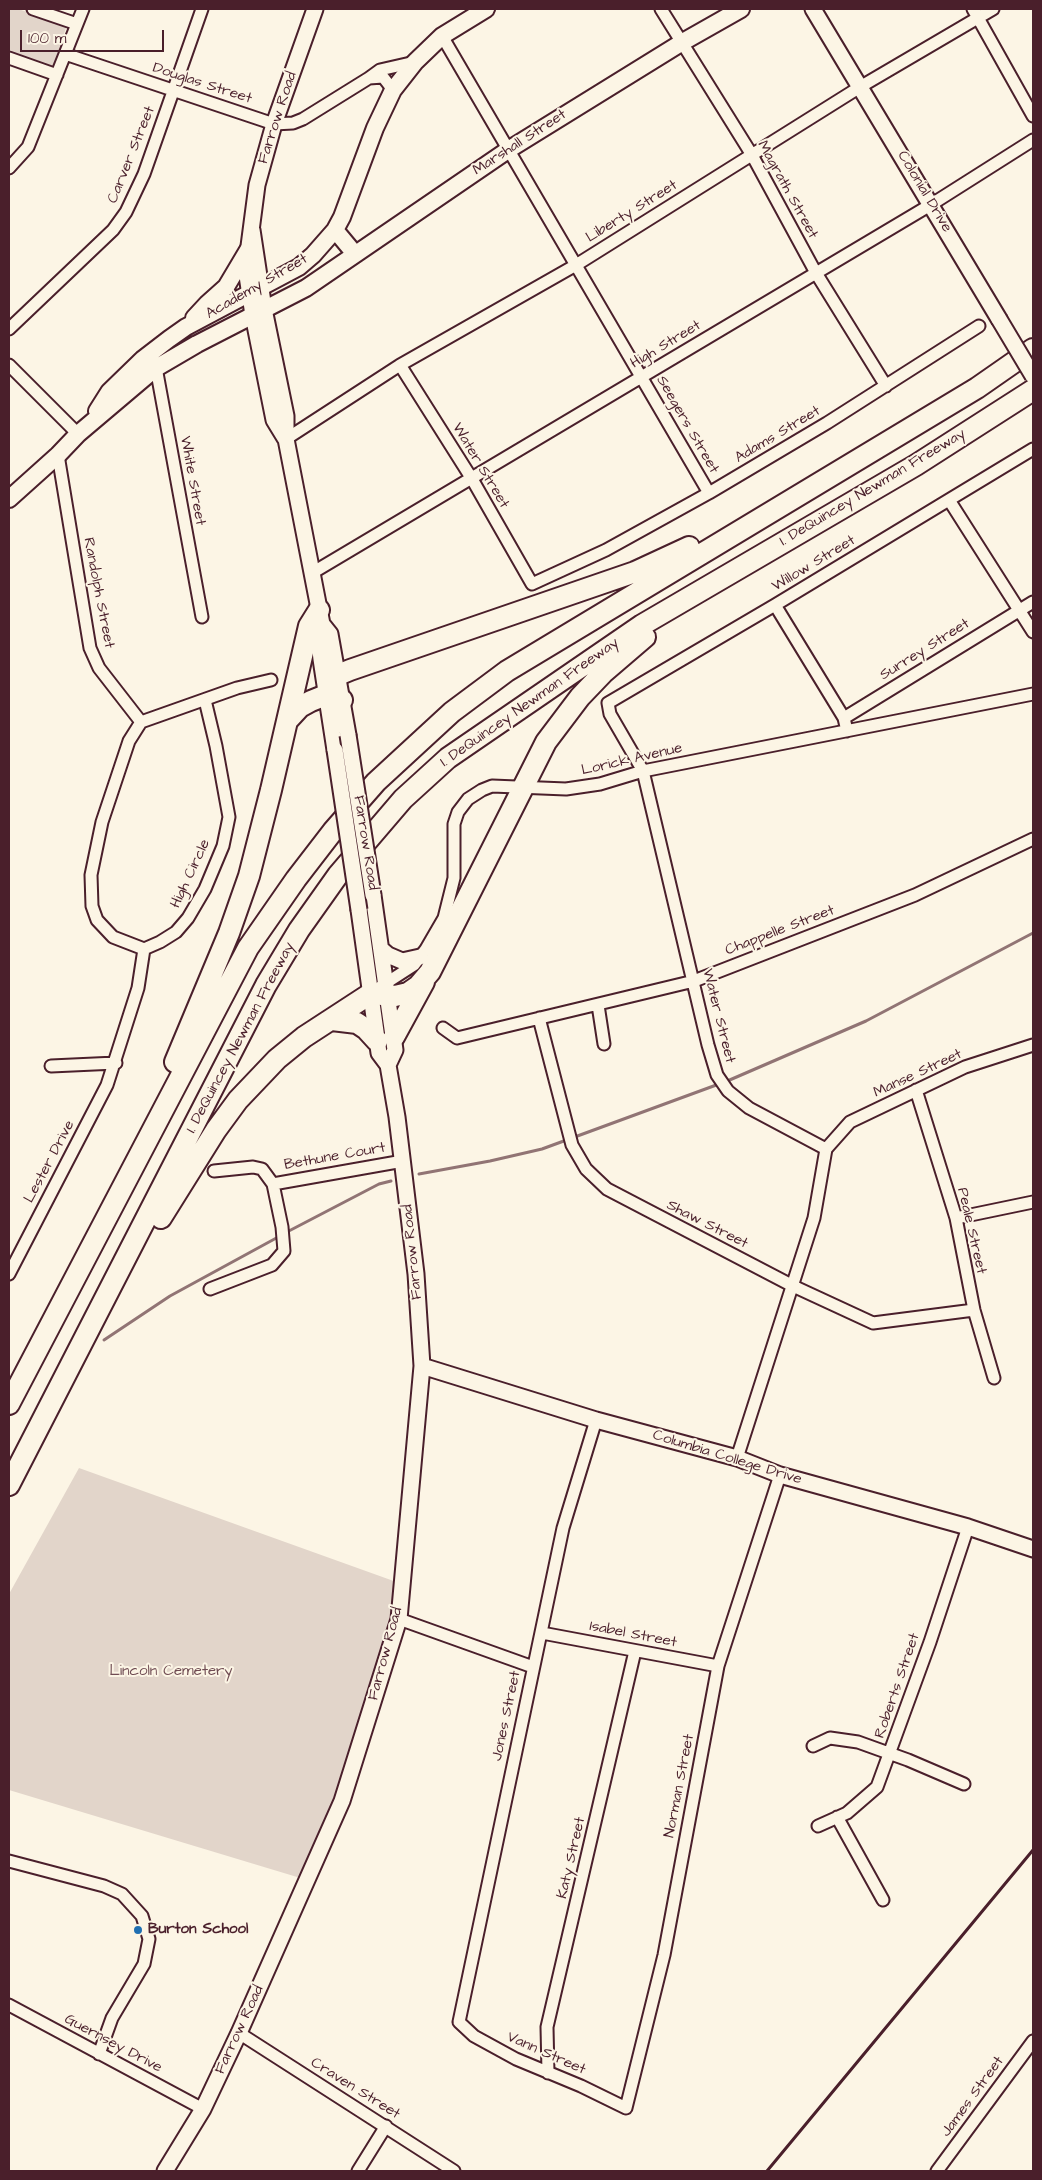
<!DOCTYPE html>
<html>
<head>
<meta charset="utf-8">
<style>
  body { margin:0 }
  #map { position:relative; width:1042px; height:2180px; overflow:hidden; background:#fcf5e5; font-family:"Architects Daughter",sans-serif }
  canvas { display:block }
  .frame { position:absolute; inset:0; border:10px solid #4a1f2b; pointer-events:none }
  .scale { position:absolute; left:20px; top:30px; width:144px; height:22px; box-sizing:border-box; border:2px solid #4a1f2b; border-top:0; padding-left:6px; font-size:15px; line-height:18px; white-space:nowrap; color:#4a1f2b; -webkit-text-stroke:4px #fcf5e5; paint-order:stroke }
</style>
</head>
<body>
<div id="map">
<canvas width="1042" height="2180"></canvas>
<div class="frame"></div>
<div class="scale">100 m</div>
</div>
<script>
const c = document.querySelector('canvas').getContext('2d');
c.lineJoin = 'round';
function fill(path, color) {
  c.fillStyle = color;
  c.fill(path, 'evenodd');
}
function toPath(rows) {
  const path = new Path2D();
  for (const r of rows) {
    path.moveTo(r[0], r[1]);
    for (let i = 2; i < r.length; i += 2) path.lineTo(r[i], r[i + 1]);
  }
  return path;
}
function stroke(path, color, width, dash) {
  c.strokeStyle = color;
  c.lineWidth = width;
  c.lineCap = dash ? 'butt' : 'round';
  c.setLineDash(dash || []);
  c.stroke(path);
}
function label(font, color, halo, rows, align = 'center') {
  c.font = font + ' "Architects Daughter",sans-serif';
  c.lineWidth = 4;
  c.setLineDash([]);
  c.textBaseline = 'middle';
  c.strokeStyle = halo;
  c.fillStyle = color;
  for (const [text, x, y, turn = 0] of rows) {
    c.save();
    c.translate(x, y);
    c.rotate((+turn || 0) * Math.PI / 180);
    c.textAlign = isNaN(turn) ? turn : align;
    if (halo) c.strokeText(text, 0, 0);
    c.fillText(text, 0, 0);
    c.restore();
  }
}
fill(toPath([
  [9,9,18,9,67,25,52,70,9,55],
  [79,1468,402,1584,399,1619,307,1880,9,1790,9,1594]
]), '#e2d5ca');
stroke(toPath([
  [725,1082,866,1021,1033,933],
  [419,1174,490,1161,542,1149,719,1084],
  [285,1233,379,1184,391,1181],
  [104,1340,170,1296,280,1236]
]), '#917474', 3);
const street = toPath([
  [33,9,77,24],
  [661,9,752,155,816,273,886,386],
  [973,9,1033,116],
  [442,36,709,493],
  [65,54,274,124,293,123,303,119,369,78],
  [9,58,57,75],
  [393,90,383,77,369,78,380,70,415,62],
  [9,168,28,147,83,9],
  [9,329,113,230,126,212,144,174,202,9],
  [155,362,202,617],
  [9,365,78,434],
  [400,365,472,479,532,584,606,550,709,493,827,423,979,326],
  [286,439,400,365,576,265,860,87,993,9],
  [58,455,90,648,99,668,141,722],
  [949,500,1033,632],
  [312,573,932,204,1033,140],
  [775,605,844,718],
  [205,700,216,746,229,817,223,846,205,889,188,918,176,932,160,942,144,949,113,937,97,920,92,906,91,875,102,822,129,741,141,722,237,688,271,680],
  [847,731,844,718,1033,602],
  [380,987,414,965,426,949,444,918,454,878,454,824,458,812,468,799,482,790,492,786,566,789,600,784,643,771,1033,694],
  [598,1005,604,1044],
  [539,1018,572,1145,586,1169,607,1189,793,1286,873,1323,974,1310],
  [443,1028,457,1038,694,981,915,895,1033,839],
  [51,1066,116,1063],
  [916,1090,956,1218,974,1310,994,1378],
  [826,1149,749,1108,728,1091,717,1075,708,1045,643,771,610,714,608,703,775,605,1033,449],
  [826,1149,850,1122,965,1067,1033,1045],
  [214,1171,253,1167,262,1169,273,1184,403,1161],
  [956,1218,1033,1202],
  [9,1274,107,1085,138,988,144,949],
  [210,1289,272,1265,284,1251,282,1227,273,1184],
  [596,1420,563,1528,459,2022,474,2036,516,2059,581,2086,626,2108,664,1955,718,1666,780,1475],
  [737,1458,814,1218,826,1149],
  [399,1619,533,1667],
  [542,1633,718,1666],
  [813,1746,830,1738,858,1742,908,1760,964,1784],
  [837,1817,883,1900],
  [818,1826,847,1813,877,1787,930,1642,968,1527],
  [9,1861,104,1886,122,1894,142,1916,149,1939,144,1964,112,2018,99,2054],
  [9,2005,203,2109],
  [239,2033,454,2171],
  [548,2073,547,2027,635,1651],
  [358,2171,386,2126],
  [937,2171,1033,2041]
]);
const secondary = toPath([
  [813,9,999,319],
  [252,230,264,309,286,416,286,439,322,624,330,634,348,735],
  [285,438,274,420,253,315,246,269,257,185,274,124,315,9],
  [322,624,318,634,321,659,335,750],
  [373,895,395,1050,388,1065],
  [381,949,388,955,402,961,420,957],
  [422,1366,596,1420,737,1458,780,1475,968,1527,1033,1549],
  [165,2171,203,2109,239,2033,342,1801,399,1619,422,1366,416,1274,397,1117,388,1065,379,1053,359,910]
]);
const primary = toPath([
  [335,230,355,254],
  [194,318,207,304,226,287,248,250],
  [97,411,109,392,143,359,169,339,186,327,299,267,313,255,335,230,342,217,375,128,393,90,415,62,442,36,486,9],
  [9,499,58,455,78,434,156,368,197,344,306,288,508,150,681,43,741,9]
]);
const highway = toPath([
  [326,695,338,675,350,670,635,572,689,547],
  [287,721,300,707,311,701,326,695,334,695,342,700],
  [332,1020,357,1023,366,1029,377,1041],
  [394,1037,424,982],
  [175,1062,229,933,249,876,271,790,309,626,319,610],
  [161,1218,216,1130,238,1100,277,1059,304,1037,370,994,395,996,408,993,418,986,430,972,546,742,580,697,603,673,645,637],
  [9,1404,248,948,296,879,333,831,376,782,452,712,507,671,977,388,1033,349],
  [9,1485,266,985,299,930,338,875,403,799,448,758,642,625,916,465,1033,390]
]);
stroke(street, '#4a1f2b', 15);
stroke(secondary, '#4a1f2b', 19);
stroke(primary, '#4a1f2b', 20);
stroke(highway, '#4a1f2b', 24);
stroke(street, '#fcf5e5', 11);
stroke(secondary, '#fcf5e5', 15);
stroke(primary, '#fcf5e5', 16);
stroke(highway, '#fcf5e5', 20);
stroke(toPath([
  [767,2171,1033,1850]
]), '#4a1f2b', 3);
const secondaryBridge = toPath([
  [999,319,1033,376],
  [348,735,373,895],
  [335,750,359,910]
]);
stroke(secondaryBridge, '#4a1f2b', 19, []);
stroke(secondaryBridge, '#fcf5e5', 15);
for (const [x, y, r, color] of [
  [138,1930,5,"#1f6fb2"]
]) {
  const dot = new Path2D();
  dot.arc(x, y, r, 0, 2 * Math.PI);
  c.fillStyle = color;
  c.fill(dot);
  stroke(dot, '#fcf5e5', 2);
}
label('15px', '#4a1f2b', '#fcf5e5', [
  ["Douglas Street",202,84,18],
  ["Farrow Road",278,118,-72],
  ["Marshall Street",520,143,-33],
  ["Carver Street",132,155,-68],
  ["Magrath Street",787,190,61],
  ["Colonial Drive",924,192,59],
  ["Liberty Street",632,212,-32],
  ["Academy Street",257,287,-30],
  ["High Street",666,345,-31],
  ["Seegers Street",687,425,60],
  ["Adams Street",778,435,-31],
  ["Water Street",480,466,59],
  ["White Street",192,481,80],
  ["I. DeQuincey Newman Freeway",873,488,-31],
  ["Willow Street",814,564,-31],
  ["Randolph Street",98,593,79],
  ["Surrey Street",925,650,-32],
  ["I. DeQuincey Newman Freeway",530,703,-35],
  ["Lorick Avenue",632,760,-13],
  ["Farrow Road",365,843,81],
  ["High Circle",191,874,-65],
  ["Chappelle Street",780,931,-21],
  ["Water Street",718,1016,76],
  ["I. DeQuincey Newman Freeway",241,1038,-62],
  ["Manse Street",918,1074,-25],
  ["Bethune Court",335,1157,-10],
  ["Lester Drive",50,1162,-62],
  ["Shaw Street",707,1225,27],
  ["Peale Street",971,1231,77],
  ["Farrow Road",413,1252,-96],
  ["Columbia College Drive",727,1458,17],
  ["Isabel Street",633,1635,11],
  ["Farrow Road",386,1654,-75],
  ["Roberts Street",898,1686,-71],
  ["Jones Street",507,1716,-78],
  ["Norman Street",680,1786,-79],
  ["Katy Street",572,1858,-77],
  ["Farrow Road",240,2030,-65],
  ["Guernsey Drive",113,2044,28],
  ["Vann Street",546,2054,24],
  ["Craven Street",355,2089,32],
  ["James Street",973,2097,-54]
]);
label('15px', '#704c53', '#fcf5e5', [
  ["Lincoln Cemetery",171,1672]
]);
label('bold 15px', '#4a1f2b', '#fcf5e5', [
  ["Burton School",148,1930]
], 'left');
</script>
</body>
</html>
